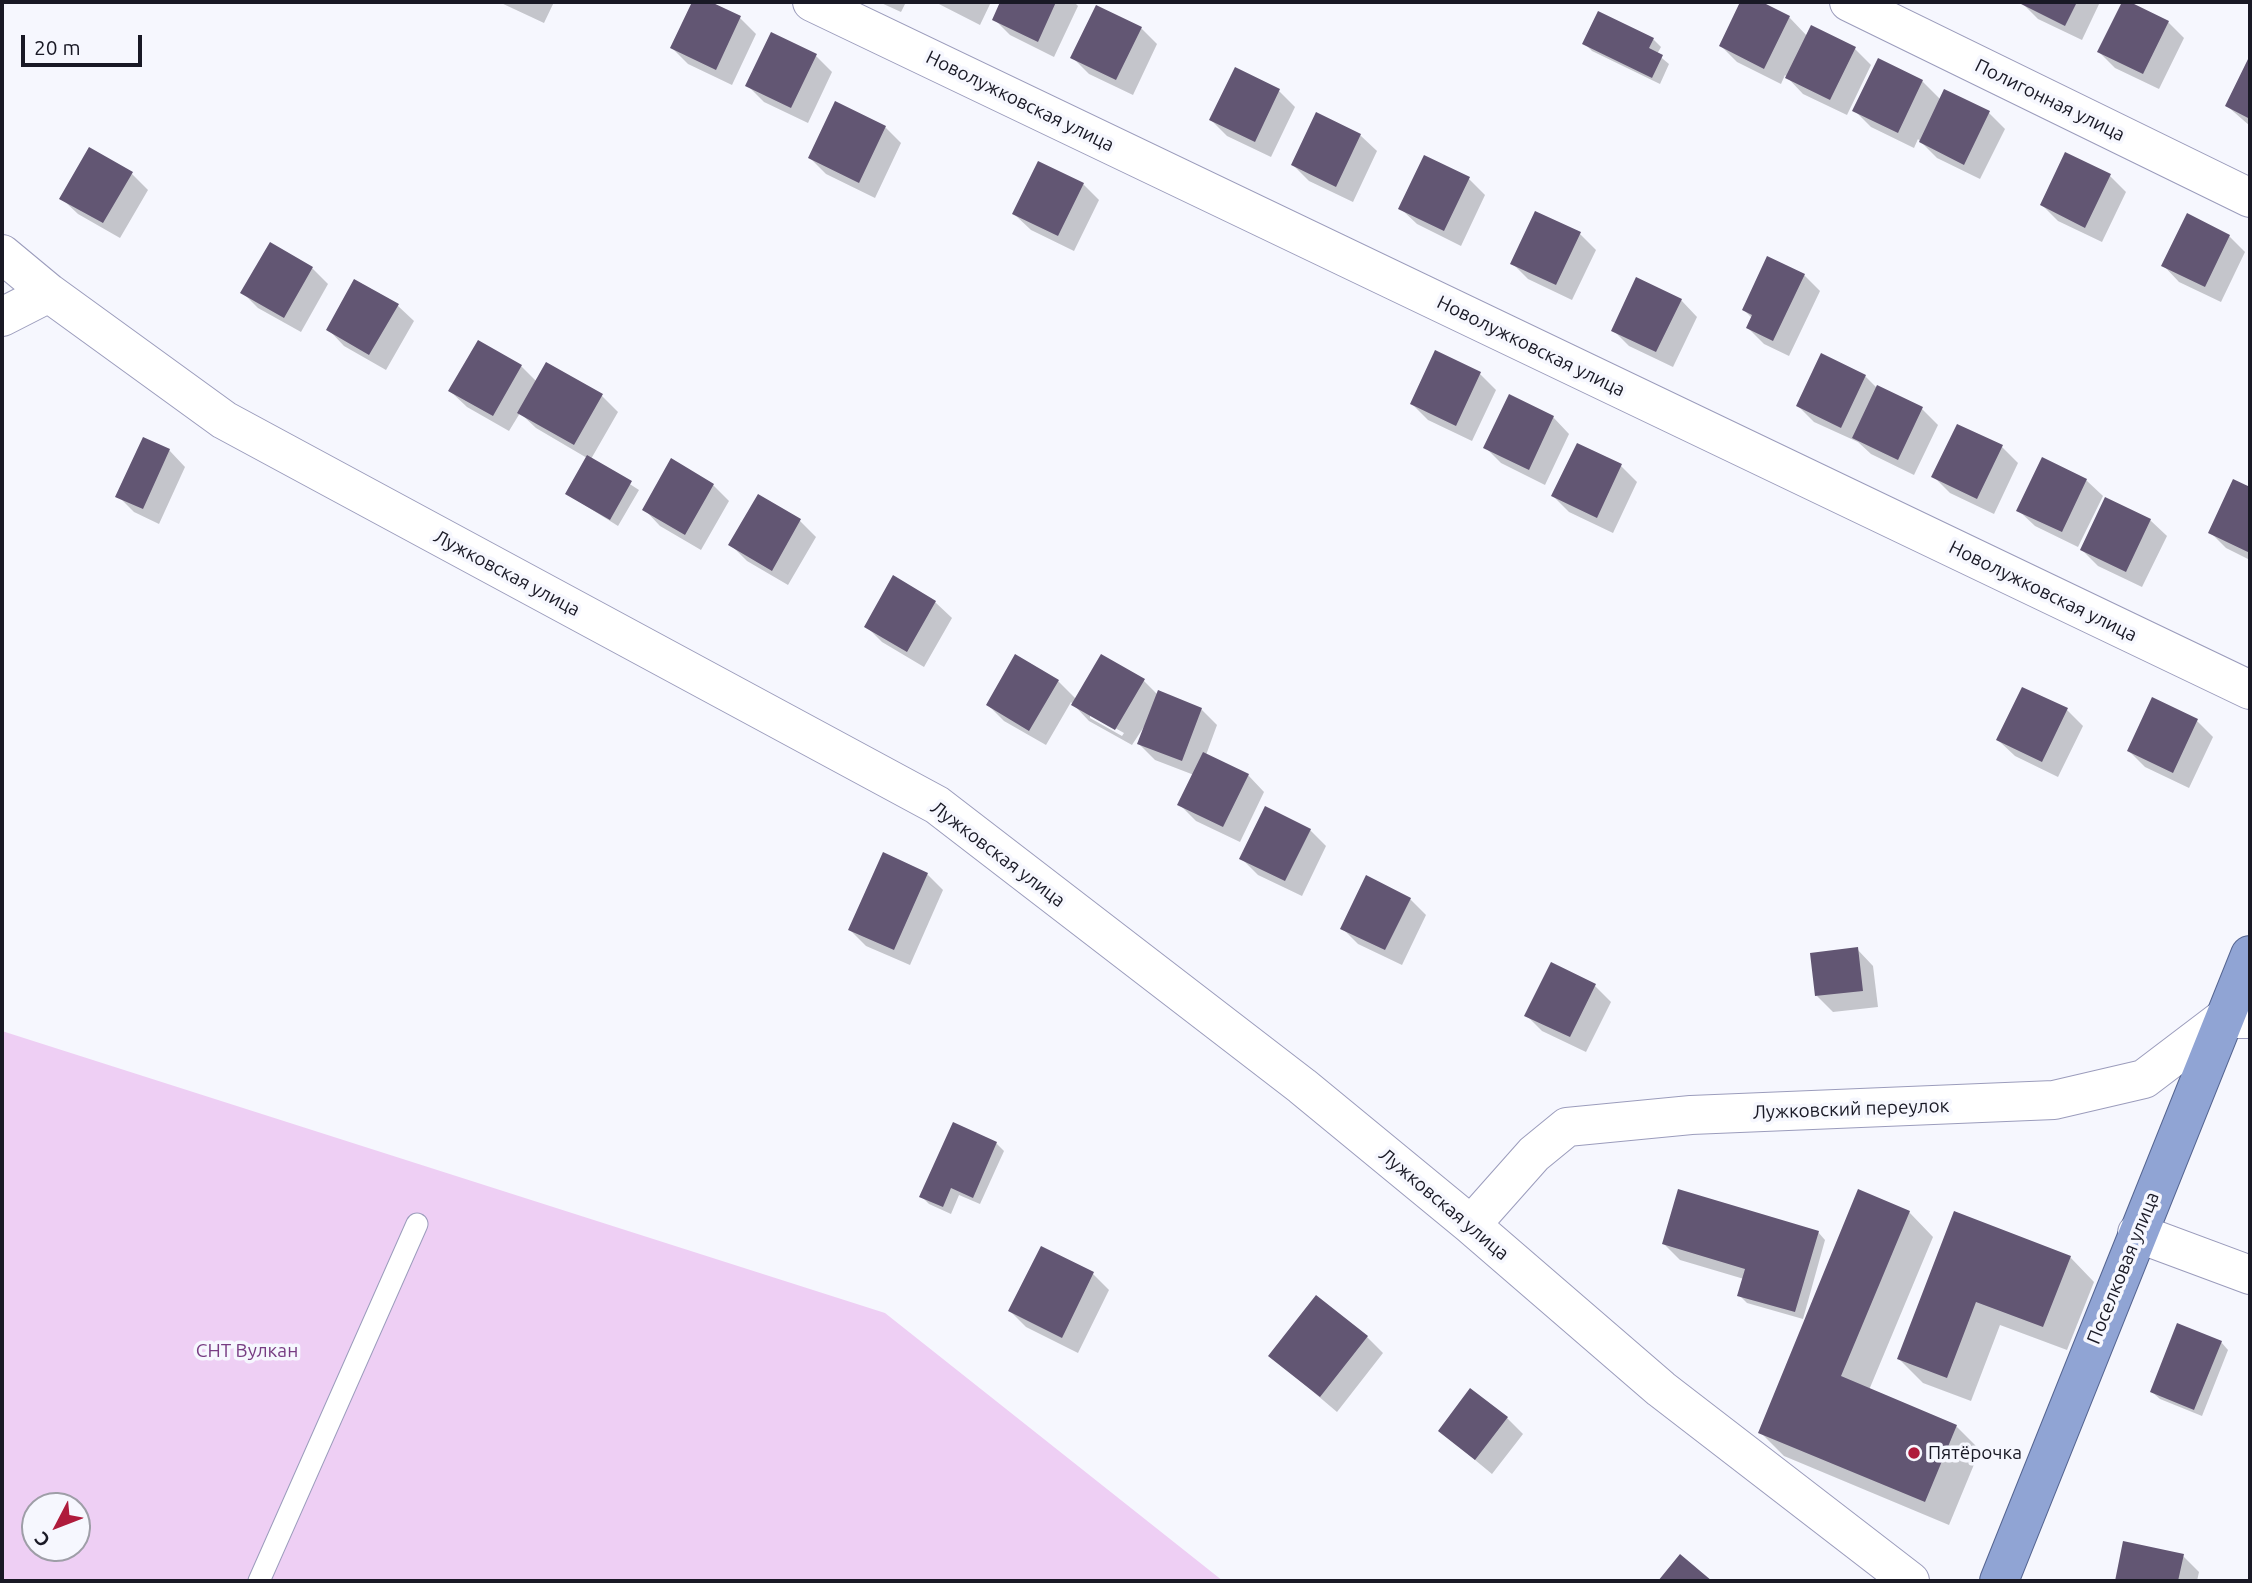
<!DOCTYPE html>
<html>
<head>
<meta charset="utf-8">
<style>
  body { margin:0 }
  #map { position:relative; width:2252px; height:1583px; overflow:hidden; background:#f6f7fe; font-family:Ubuntu,sans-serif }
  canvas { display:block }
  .frame { position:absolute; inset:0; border:4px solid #191925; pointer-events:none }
  .north { position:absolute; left:21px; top:1492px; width:70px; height:70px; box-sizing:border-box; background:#f6f7fe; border:2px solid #9e9ea7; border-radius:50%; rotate:228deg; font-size:19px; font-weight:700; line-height:28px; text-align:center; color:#191925 }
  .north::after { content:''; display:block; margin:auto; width:24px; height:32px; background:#af1b3c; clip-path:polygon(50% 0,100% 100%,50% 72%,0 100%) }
  .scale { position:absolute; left:21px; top:35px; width:121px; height:32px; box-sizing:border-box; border:4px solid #191925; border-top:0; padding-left:9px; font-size:21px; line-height:24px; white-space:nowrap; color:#191925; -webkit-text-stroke:5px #f6f7fe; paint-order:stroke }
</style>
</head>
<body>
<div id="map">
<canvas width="2252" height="1583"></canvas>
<div class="frame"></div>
<div class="north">С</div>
<div class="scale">20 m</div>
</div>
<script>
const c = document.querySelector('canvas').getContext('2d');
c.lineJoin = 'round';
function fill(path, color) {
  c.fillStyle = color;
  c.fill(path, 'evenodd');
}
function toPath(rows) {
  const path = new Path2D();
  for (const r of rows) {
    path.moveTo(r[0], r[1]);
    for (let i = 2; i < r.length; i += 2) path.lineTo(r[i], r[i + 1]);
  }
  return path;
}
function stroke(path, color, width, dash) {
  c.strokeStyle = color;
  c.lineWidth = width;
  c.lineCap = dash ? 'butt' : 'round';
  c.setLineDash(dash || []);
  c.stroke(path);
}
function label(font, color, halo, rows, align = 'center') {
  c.font = font + ' Ubuntu,sans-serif';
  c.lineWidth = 7;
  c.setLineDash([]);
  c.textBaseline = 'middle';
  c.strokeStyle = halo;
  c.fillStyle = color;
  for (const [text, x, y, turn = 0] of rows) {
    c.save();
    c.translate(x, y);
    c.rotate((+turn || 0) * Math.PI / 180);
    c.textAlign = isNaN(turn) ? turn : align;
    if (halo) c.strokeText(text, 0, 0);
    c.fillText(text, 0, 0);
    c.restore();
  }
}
fill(toPath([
  [2,1031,885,1313,1223,1581,2,1581],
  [35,1506,77,1506,77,1548,35,1548]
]), '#eecff4');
fill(toPath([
  [499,2,554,2,544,23],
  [694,2,707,2,740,18,756,34,732,85,688,64,672,48],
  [879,2,906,2,901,12],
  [935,2,991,2,980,25],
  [1002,2,1074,2,1078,6,1054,57,1010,35,994,19],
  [1742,2,1758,2,1789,17,1807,36,1812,27,1855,49,1871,65,1847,115,1803,94,1785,75,1781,84,1737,62,1721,46],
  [2100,2,2082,40,2038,19,2022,3],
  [2124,2,2168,22,2184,38,2159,89,2115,68,2099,52],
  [1599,13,1653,39,1661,47,1657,54,1669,64,1660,84,1592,51,1584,43],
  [1141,28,1157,44,1133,95,1089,74,1073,58],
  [816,56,832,72,808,123,764,102,748,86],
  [2250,59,2250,126,2227,106],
  [1922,81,1941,100,1989,113,2005,129,1980,179,1937,158,1918,139,1914,148,1871,127,1854,110],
  [1279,91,1295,107,1271,157,1227,136,1211,120],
  [885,127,901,143,875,198,826,174,810,158],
  [1360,135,1377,151,1353,202,1309,181,1293,165],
  [132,174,148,190,120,238,78,214,61,198],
  [2110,176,2126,192,2102,242,2058,221,2042,205],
  [1469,179,1485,195,1461,246,1417,224,1400,208],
  [1083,184,1099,200,1074,251,1031,230,1014,214],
  [1580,234,1596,250,1572,300,1528,279,1512,263],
  [2229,236,2245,252,2221,302,2179,282,2163,265],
  [312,268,328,284,301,332,258,308,242,292],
  [1804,275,1820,291,1789,356,1764,344,1748,328,1753,319,1744,310],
  [1681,300,1697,317,1673,367,1629,346,1613,330],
  [397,305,414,321,386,370,344,346,328,329],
  [1822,355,1865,376,1878,389,1922,409,1938,425,1914,475,1871,454,1858,442,1814,422,1798,406],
  [547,364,602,396,618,412,591,459,639,490,618,526,567,494,587,458,536,428,520,413,509,431,467,407,450,391,521,366,537,382],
  [1480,374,1496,390,1472,441,1428,420,1412,404],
  [1553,417,1569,434,1545,485,1501,463,1485,447],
  [1577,445,1621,466,1637,482,1613,533,1569,512,1553,496],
  [2002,447,2018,463,1994,514,1950,493,1934,477],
  [169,450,185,467,159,524,134,512,118,496],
  [672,461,713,485,729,501,701,550,660,526,644,509],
  [2086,480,2103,496,2078,547,2035,526,2018,510],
  [2234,481,2250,489,2250,560,2226,548,2210,532],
  [759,497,800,521,816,537,788,585,747,561,731,545],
  [2150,520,2167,536,2142,587,2098,566,2082,550],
  [935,602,952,618,924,667,882,642,866,626],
  [1143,680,1158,695,1201,709,1217,725,1206,755,1248,775,1264,792,1240,842,1196,821,1180,805,1194,775,1155,760,1139,744,1147,722,1132,745,1089,721,1071,702,1046,745,1004,721,988,705,1058,681,1076,699],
  [1090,714,1124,733,1122,736,1090,718],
  [2067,710,2083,726,2058,777,2015,756,1998,740],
  [2197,721,2213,737,2189,788,2145,767,2129,751],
  [1310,830,1326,846,1302,896,1258,875,1242,859],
  [927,874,943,890,910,965,866,946,850,930],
  [1410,899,1426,915,1402,965,1358,944,1342,928],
  [1857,949,1873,966,1878,1007,1833,1012,1817,996],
  [1595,986,1611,1002,1586,1052,1542,1031,1526,1015],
  [996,1143,1004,1151,980,1204,959,1195,951,1214,929,1204,921,1196],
  [1909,1212,1933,1237,1869,1390,1956,1426,1980,1450,1949,1525,1784,1456,1760,1432],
  [1955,1213,2070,1257,2094,1282,2067,1350,2000,1325,1971,1401,1923,1383,1899,1359],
  [1818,1232,1825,1240,1803,1319,1747,1303,1739,1295,1744,1279,1680,1260,1664,1244],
  [1041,1248,1093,1274,1109,1290,1078,1353,1026,1327,1010,1311],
  [1367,1337,1383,1353,1337,1412,1271,1356],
  [2221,1342,2228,1350,2202,1416,2160,1399,2152,1392],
  [1507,1418,1523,1434,1492,1474,1440,1431],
  [2125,1543,2183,1556,2199,1572,2197,1581,2116,1581]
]), '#0003');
fill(toPath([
  [692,2,711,2,741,16,716,70,670,48],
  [1000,2,1056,2,1038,42,992,20],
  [1740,2,1762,2,1790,16,1764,69,1719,46],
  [2017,2,2077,2,2065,26],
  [2122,2,2130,2,2169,21,2143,74,2097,52],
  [1096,5,1142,27,1116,80,1070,58],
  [1598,11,1654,38,1649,48,1663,55,1652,78,1582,44],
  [1811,25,1856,47,1830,100,1785,78],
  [771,32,817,54,791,108,745,86],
  [2250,55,2250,119,2225,106],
  [1878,58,1923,80,1898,133,1852,111],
  [1235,67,1280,89,1255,142,1209,120],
  [1944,89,1990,111,1964,165,1919,142],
  [835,101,886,126,859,183,808,158],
  [1316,112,1361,134,1336,187,1291,165],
  [89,147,133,172,103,223,59,199],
  [2065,152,2111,174,2085,228,2040,205],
  [1424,155,1470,177,1444,231,1398,209],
  [1038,161,1084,183,1058,236,1012,214],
  [1535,211,1581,232,1556,285,1510,264],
  [2187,213,2230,235,2205,287,2161,266],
  [270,242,313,267,284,318,240,293],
  [1767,256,1805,274,1773,341,1746,328,1752,315,1742,310],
  [1636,277,1682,299,1656,352,1611,331],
  [354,279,399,304,369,355,326,330],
  [478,340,522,365,493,416,448,391],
  [1435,350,1481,372,1456,426,1410,404],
  [1821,353,1866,375,1841,428,1796,406],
  [546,362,603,394,574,445,517,413],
  [1877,385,1923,407,1898,460,1852,438],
  [1509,394,1554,416,1529,470,1483,448],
  [1957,424,2003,445,1977,499,1931,477],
  [143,437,170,449,143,509,115,497],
  [1577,443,1622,464,1597,518,1551,496],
  [587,455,632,481,610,520,565,494],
  [2042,457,2087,479,2062,532,2016,511],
  [671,458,714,484,685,535,642,510],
  [2233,479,2250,487,2250,553,2208,533],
  [758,494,801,519,772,571,728,545],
  [2105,497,2151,519,2126,572,2080,550],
  [893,575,936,601,907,652,864,627],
  [1015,654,1059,680,1029,731,986,705],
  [1101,654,1145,679,1115,730,1071,705],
  [2022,687,2068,708,2042,762,1996,740],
  [1158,690,1202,708,1182,761,1137,744],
  [2152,697,2198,719,2173,773,2127,751],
  [1203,752,1249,774,1223,827,1177,805],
  [1265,806,1311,829,1285,881,1239,859],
  [883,852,928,873,894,950,848,930],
  [1366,875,1411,898,1385,950,1340,929],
  [1858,947,1863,991,1815,996,1810,953],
  [1551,962,1596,984,1570,1037,1524,1016],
  [953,1122,997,1142,973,1198,951,1188,943,1207,919,1197],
  [1678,1189,1819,1231,1795,1312,1737,1296,1745,1269,1662,1244],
  [1858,1189,1910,1211,1841,1376,1957,1425,1925,1502,1758,1433],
  [1954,1211,2071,1256,2043,1327,1976,1302,1947,1378,1897,1359],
  [1041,1246,1094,1272,1062,1338,1008,1311],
  [1316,1295,1368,1336,1320,1397,1268,1356],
  [2177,1323,2222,1341,2194,1410,2150,1392],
  [1470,1388,1508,1417,1475,1460,1438,1431],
  [2123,1541,2184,1554,2178,1581,2115,1581],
  [1680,1554,1712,1581,1658,1581]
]), '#625673');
const service = toPath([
  [259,1581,417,1224]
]);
const minor = toPath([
  [812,2,2250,690],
  [1849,2,2250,198],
  [2,254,49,293,224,420,937,805,1302,1086,1471,1225,1661,1389,1910,1581],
  [2,317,49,293],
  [1471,1225,1534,1154,1567,1127,1691,1115,2054,1100,2144,1079,2223,1019,2250,1019],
  [2137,1233,2250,1275]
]);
const trunk = toPath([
  [1999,1581,2250,955]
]);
stroke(service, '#9b9cbc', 23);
stroke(minor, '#9b9cbc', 40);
stroke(trunk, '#546490', 40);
stroke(service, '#fff', 21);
stroke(minor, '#fff', 38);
stroke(trunk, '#90a4d4', 38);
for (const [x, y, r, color] of [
  [1914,1453,7,"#af1b3c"]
]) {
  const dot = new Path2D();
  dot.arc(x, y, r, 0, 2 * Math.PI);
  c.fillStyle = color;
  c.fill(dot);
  stroke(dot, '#f6f7fe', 2.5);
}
label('19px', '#191925', '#f6f7fe', [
  ["Полигонная улица",2050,100,26],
  ["Новолужковская улица",1020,101,26],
  ["Новолужковская улица",1531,346,26],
  ["Лужковская улица",507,573,28],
  ["Новолужковская улица",2043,591,26],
  ["Лужковская улица",998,854,37],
  ["Лужковский переулок",1851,1109,-2],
  ["Лужковская улица",1444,1204,40],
  ["Поселковая улица",2123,1268,-68]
]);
label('19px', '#773c82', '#f6f7fe', [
  ["СНТ Вулкан",247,1351]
]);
label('19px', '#191925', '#f6f7fe', [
  ["Пятёрочка",1928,1453]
], 'left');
</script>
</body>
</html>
